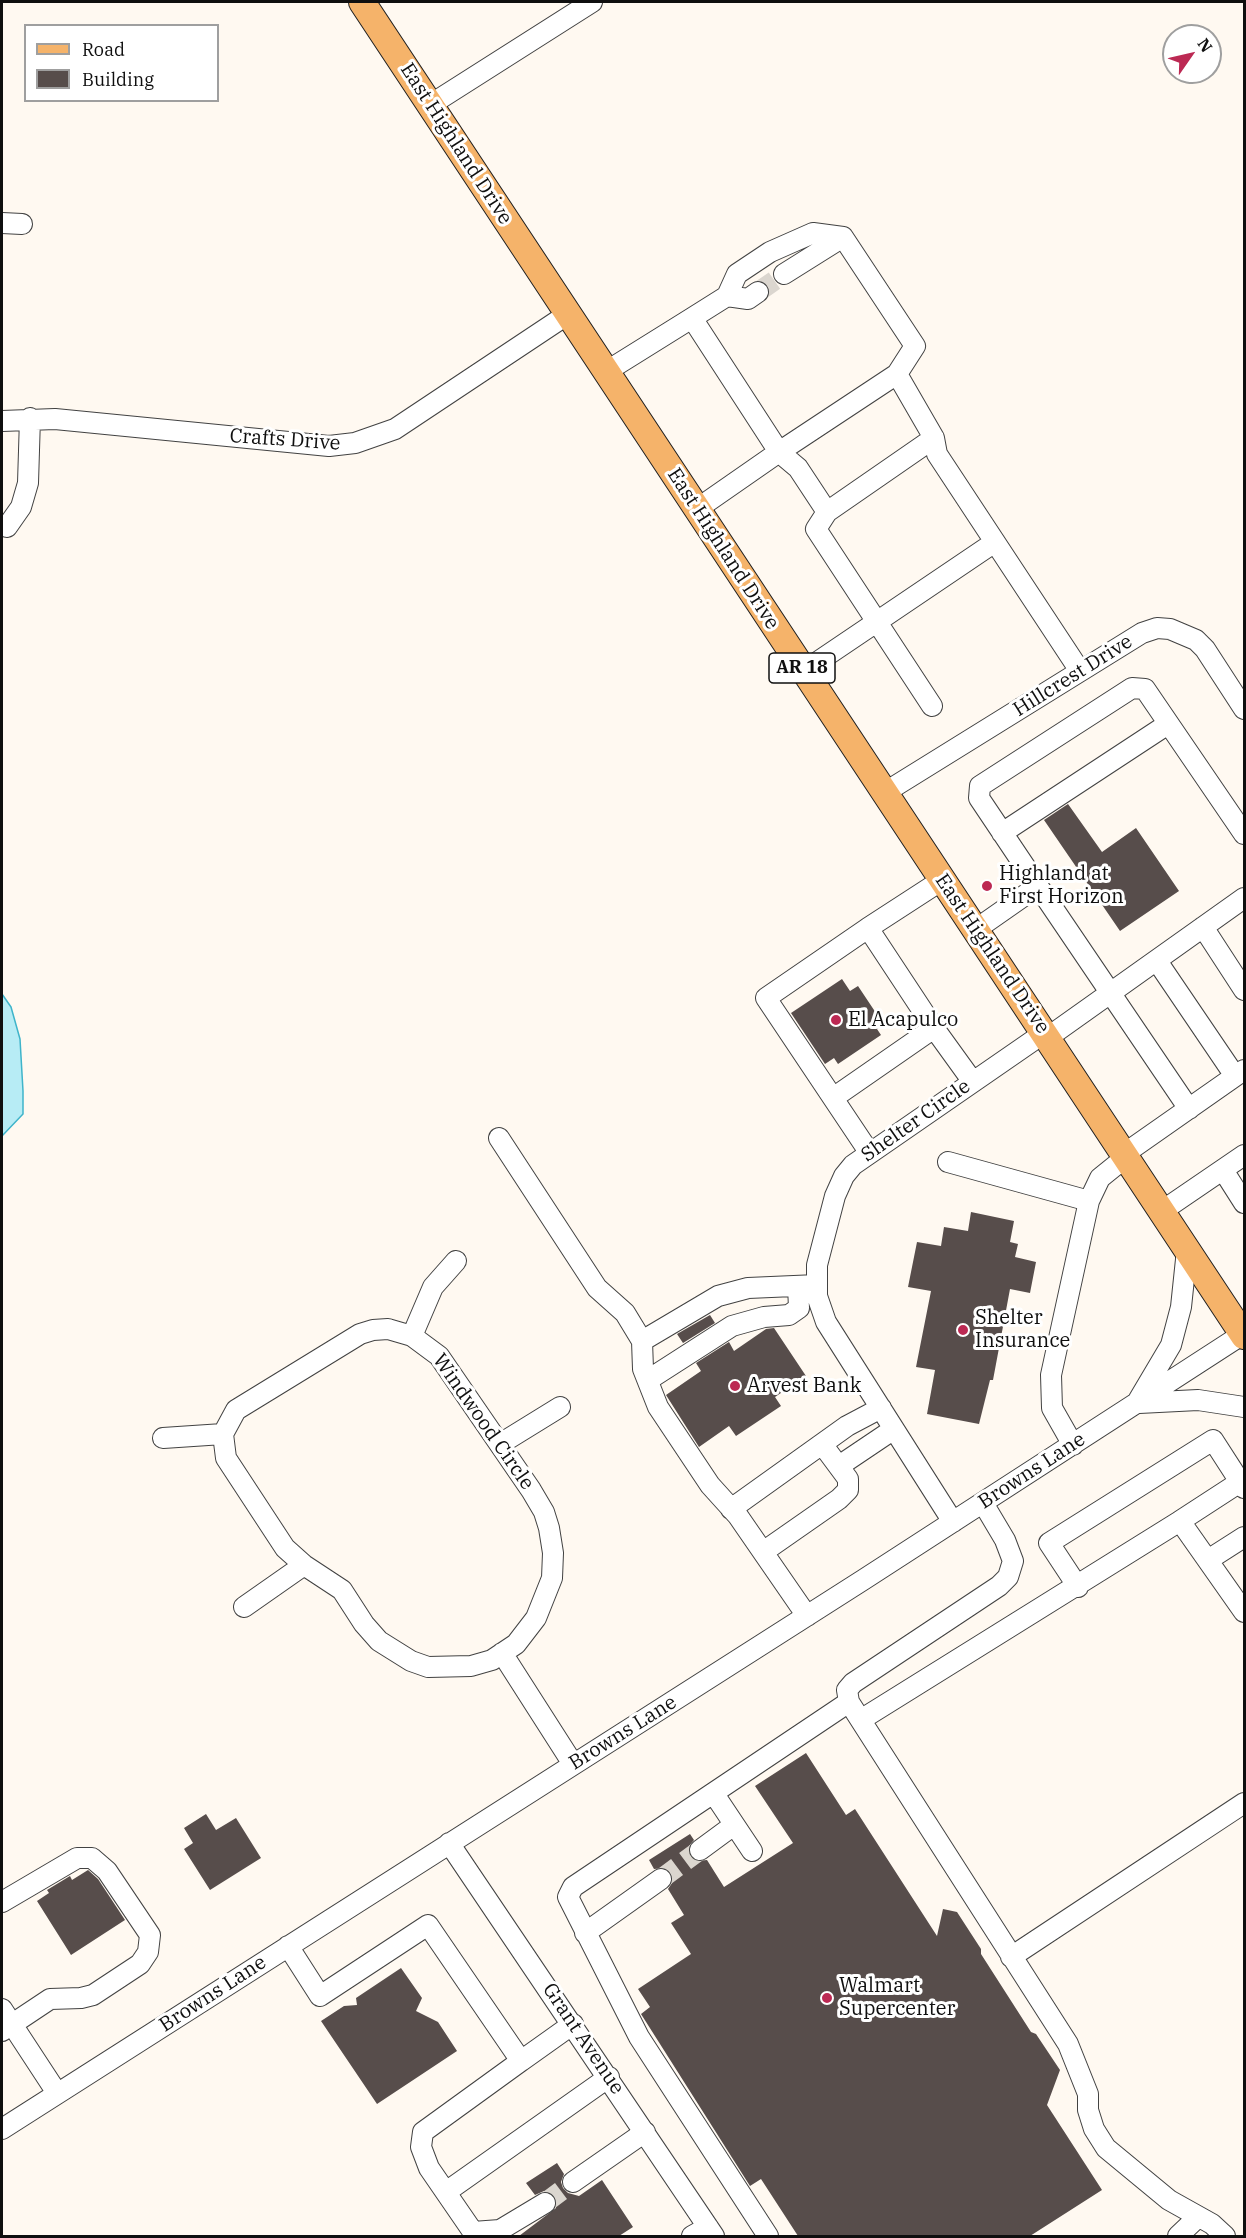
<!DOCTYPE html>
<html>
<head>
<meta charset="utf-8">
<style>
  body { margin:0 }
  #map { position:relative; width:1246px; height:2238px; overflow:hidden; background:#fff9f1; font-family:"IBM Plex Serif",serif }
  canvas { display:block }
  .frame { position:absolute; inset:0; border:3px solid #0f0f0f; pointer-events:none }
  .legend { position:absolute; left:24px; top:24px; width:195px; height:78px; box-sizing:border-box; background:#fff; border:2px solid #9f9f9f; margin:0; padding:8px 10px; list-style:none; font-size:18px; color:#0f0f0f }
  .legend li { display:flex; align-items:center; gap:12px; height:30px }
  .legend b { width:30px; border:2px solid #9f9f9f }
  .north { position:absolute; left:1162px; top:24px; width:60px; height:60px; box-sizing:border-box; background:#fff; border:2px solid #9f9f9f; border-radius:50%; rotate:56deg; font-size:16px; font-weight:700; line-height:24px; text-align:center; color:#0f0f0f }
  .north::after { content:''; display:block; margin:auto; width:21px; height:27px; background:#bc2953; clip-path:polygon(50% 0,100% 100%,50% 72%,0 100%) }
</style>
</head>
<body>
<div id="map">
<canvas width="1246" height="2238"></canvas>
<div class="frame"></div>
<ul class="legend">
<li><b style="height:8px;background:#f5b36a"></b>Road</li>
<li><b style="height:16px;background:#574d4b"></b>Building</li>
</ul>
<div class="north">N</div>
</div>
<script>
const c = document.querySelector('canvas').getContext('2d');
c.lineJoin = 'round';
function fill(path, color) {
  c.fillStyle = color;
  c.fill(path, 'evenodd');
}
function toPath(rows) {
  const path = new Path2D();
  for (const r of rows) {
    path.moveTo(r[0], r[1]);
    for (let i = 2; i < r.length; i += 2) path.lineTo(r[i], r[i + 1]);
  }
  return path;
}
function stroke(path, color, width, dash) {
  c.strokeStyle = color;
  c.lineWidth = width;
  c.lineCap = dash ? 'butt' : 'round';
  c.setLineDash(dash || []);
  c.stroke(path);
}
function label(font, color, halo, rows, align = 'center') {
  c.font = font + ' "IBM Plex Serif",serif';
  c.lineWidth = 6;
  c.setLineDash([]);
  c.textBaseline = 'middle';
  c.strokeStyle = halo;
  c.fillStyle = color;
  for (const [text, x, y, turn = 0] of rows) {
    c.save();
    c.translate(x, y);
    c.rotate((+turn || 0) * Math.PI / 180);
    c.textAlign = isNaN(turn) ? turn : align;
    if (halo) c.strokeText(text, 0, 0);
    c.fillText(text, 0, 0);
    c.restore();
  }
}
const water = toPath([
  [2,994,11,1007,20,1039,23,1091,23,1114,2,1136,2,994]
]);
fill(water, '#b7ecf5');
stroke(water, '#3fb4ca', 1.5);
fill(toPath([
  [1068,804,1102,852,1136,828,1179,891,1120,931,1044,820],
  [842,979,850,991,858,986,884,1025,877,1029,881,1035,838,1064,834,1058,825,1064,791,1013],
  [971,1212,1014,1221,1010,1242,1018,1244,1015,1257,1036,1262,1030,1293,1010,1289,993,1380,990,1380,979,1424,927,1414,935,1370,916,1367,931,1291,908,1287,917,1242,941,1246,944,1227,968,1231],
  [710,1315,715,1323,683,1343,677,1334],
  [774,1328,806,1376,775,1397,781,1406,736,1436,729,1426,699,1447,666,1395,701,1371,696,1363,729,1342,734,1351,766,1329],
  [806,1753,846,1815,855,1809,937,1936,943,1909,957,1912,981,1949,981,1954,1031,2032,1036,2034,1060,2070,1047,2105,1102,2190,1030,2236,798,2236,761,2179,750,2186,641,2014,650,2007,638,1989,691,1954,671,1923,684,1915,668,1889,672,1883,671,1873,665,1868,654,1869,649,1860,690,1834,694,1840,689,1846,690,1857,696,1861,707,1860,724,1887,793,1843,755,1786],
  [206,1814,216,1830,236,1818,261,1858,210,1890,184,1849,193,1843,184,1828],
  [88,1870,98,1879,125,1920,71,1955,37,1901,49,1893,47,1890,70,1876,72,1880],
  [401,1968,422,1998,416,2011,438,2022,457,2051,377,2104,321,2021,344,2006,357,2005,356,1998],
  [557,2163,564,2174,561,2182,563,2188,568,2193,579,2196,602,2180,633,2227,619,2236,519,2236,556,2208,556,2197,551,2193,544,2191,535,2195,526,2183]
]), '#574d4b');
stroke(toPath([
  [758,292,784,274],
  [661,1879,700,1850],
  [545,2203,573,2182]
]), '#dbd6cf', 20, [20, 10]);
const minor = toPath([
  [430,105,592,2],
  [2,223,22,224],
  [784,274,843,237],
  [727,296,748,299,758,292],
  [692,318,727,296,737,274,770,252,813,233,843,237,915,346,897,374],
  [607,371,692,318,779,452,697,509],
  [897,374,934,438,827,512,798,468,779,452,897,374],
  [2,421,55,419,329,446,355,443,395,429,568,314],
  [934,438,937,454,1080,671],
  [827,512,816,529,932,706],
  [7,527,21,507,28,483,30,418],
  [804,671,995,542],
  [884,793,1142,633,1157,628,1170,629,1196,640,1205,649,1244,709],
  [1002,833,1168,724],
  [942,880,868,928,934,1028,973,1082],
  [1038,886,1189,1109],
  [1203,927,1244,990],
  [868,928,766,998,869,1152],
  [975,930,1038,886,979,798,980,786,1132,688,1145,689,1244,834],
  [1157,961,1235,1076],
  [1047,1038,1244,898],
  [833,1098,934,1028],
  [499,1138,597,1288,625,1313,642,1341],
  [1124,1154,1244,1070],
  [948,1162,1089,1201],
  [1223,1170,1244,1203],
  [1162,1211,1244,1155],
  [388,1329,412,1336,439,1356,531,1490,544,1512,549,1528,553,1553,552,1578,536,1618,516,1644,492,1660,471,1666,428,1667,411,1661,379,1641,364,1624,342,1590,304,1565,285,1548,226,1458,223,1434,236,1410,360,1334,373,1330,388,1329],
  [412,1336,433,1287,456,1261],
  [648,1380,732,1326,764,1317,789,1315,799,1308,798,1286],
  [1139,1399,1171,1345,1181,1307,1187,1250],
  [1139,1403,1198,1400,1244,1407],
  [163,1438,223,1434],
  [500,1444,560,1407],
  [1073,1445,1052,1408,1051,1375,1089,1201,1100,1178,1126,1157],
  [839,1466,894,1429],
  [983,1503,1005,1540,1013,1561,1008,1577,999,1586,853,1683,847,1690,849,1702,1068,2044,1088,2094,1088,2110,1094,2129,1106,2148,1169,2200,1212,2224,1225,2236],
  [731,1509,847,1426,881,1408],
  [1180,1521,1240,1482],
  [953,1522,826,1322,817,1296,817,1265,835,1196,844,1176,853,1165,1044,1033],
  [763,1552,839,1499,848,1490,848,1479,822,1444],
  [1208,1560,1244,1537],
  [1078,1587,1049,1543,1213,1440,1244,1488],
  [244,1607,304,1565],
  [807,1616,738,1516,710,1485,658,1407,643,1369,642,1341,718,1296,748,1288,817,1285],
  [502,1653,573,1764],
  [862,1719,1180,1521,1244,1612],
  [714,1794,752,1851],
  [449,1843,714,2236],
  [700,1850,734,1825],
  [2,1902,77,1858,92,1858,107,1871,150,1935,148,1952,140,1964,93,1995,81,1998,50,1999,2,2031],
  [585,1933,661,1879],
  [288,1946,320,1996,428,1925,521,2061,573,2024],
  [1011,1957,1244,1803],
  [2,2009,57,2093],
  [521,2061,423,2132,421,2147,429,2168,473,2232,500,2230,545,2203],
  [2,2129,863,1580,1243,1334],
  [573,2182,645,2132],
  [446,2192,609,2077],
  [692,2236,708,2227],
  [768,2236,639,2037,568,1897,573,1887,849,1702],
  [1178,2236,1197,2218]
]);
const major = toPath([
  [362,2,1244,1336]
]);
stroke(minor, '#424242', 22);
stroke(major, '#202020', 28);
stroke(minor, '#fff', 20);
stroke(major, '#f5b36a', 26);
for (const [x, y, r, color] of [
  [987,886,6,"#bc2953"],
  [836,1020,6,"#bc2953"],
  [963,1330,6,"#bc2953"],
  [735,1386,6,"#bc2953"],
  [827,1998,6,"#bc2953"]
]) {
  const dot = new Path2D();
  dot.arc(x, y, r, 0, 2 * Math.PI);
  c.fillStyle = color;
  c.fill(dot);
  stroke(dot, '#fff', 2);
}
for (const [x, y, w] of [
  [802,668,66]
]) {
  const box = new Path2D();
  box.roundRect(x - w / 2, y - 15, w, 30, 4.5);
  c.fillStyle = '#fff';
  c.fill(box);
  stroke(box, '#0f0f0f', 1.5);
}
label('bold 18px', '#0f0f0f', null, [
  ["AR 18",802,668]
]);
label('20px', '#0f0f0f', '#fff', [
  ["East Highland Drive",456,144,57],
  ["Crafts Drive",285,440,4],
  ["East Highland Drive",723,549,57],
  ["Hillcrest Drive",1073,676,-32],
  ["East Highland Drive",992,954,56],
  ["Shelter Circle",916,1121,-35],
  ["Windwood Circle",483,1422,55],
  ["Browns Lane",1032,1471,-33],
  ["Browns Lane",623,1733,-32],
  ["Browns Lane",213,1994,-33],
  ["Grant Avenue",583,2039,56]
]);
label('20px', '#0f0f0f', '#fff', [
  ["Highland at",999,874],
  ["First Horizon",999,897],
  ["El Acapulco",848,1020],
  ["Shelter",975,1318],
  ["Insurance",975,1341],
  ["Arvest Bank",747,1386],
  ["Walmart",839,1986],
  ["Supercenter",839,2009]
], 'left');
</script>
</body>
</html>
